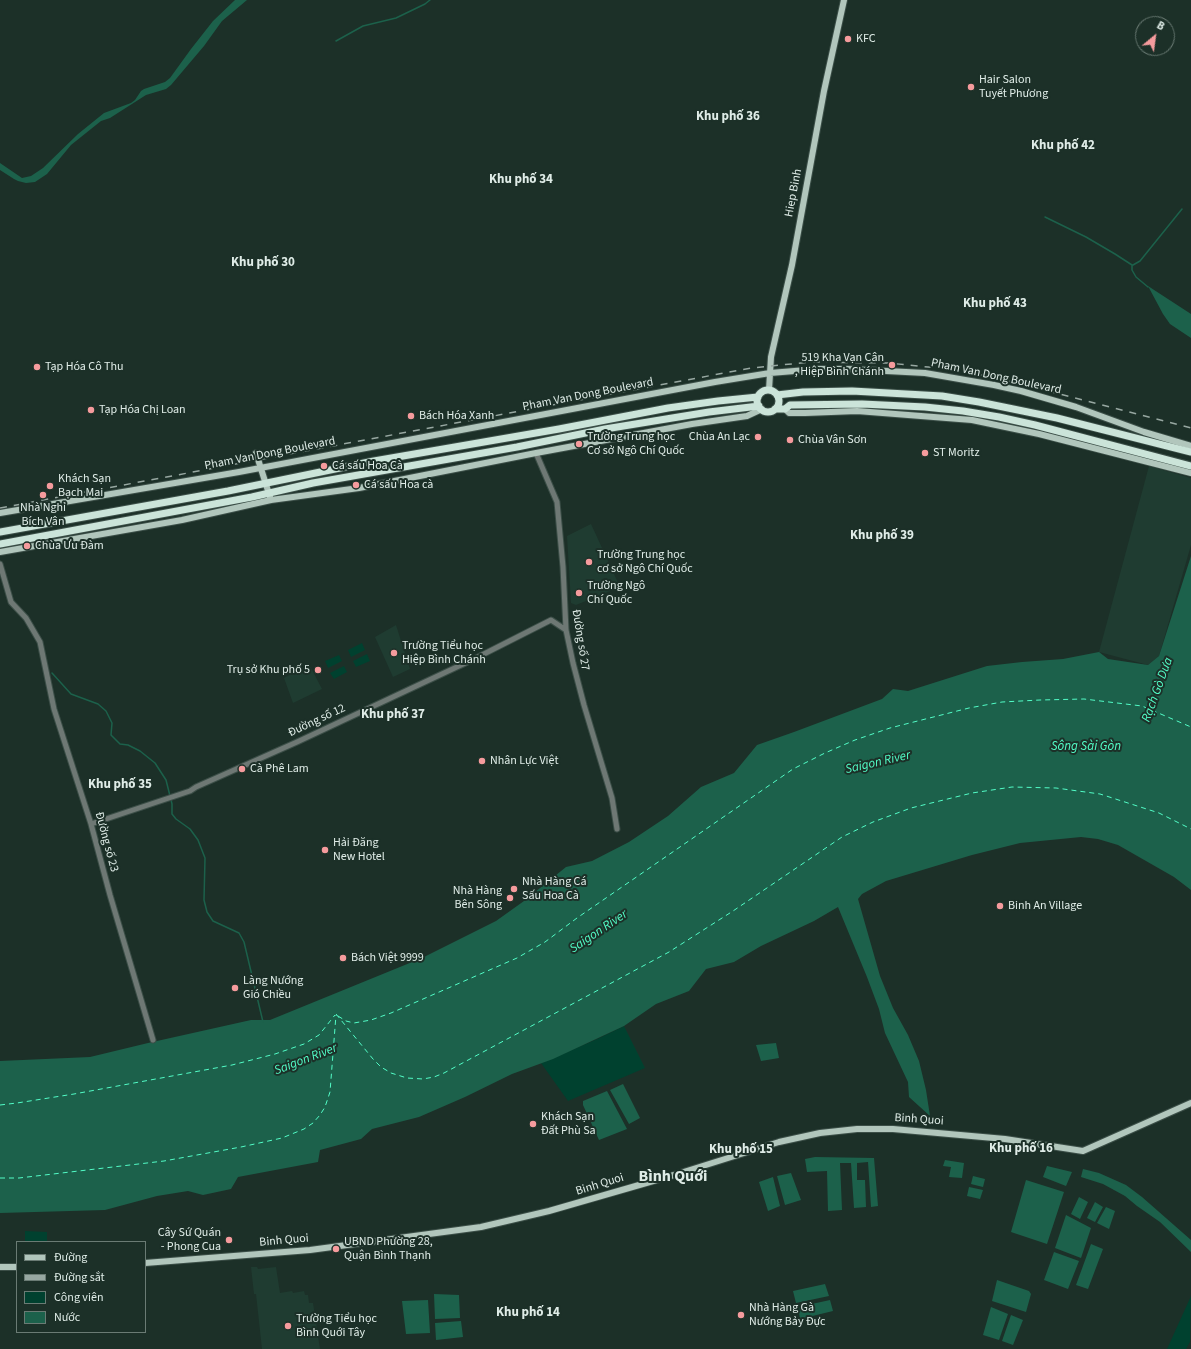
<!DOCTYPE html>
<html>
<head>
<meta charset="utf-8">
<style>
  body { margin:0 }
  #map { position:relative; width:1191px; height:1349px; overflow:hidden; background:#1c3028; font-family:"Source Sans 3",sans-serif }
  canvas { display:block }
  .legend { position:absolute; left:16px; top:1241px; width:130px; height:92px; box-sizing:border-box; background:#1c3028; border:1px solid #6a7b74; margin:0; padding:5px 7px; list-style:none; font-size:12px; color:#dfece7 }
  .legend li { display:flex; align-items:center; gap:8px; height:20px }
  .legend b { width:20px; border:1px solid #6a7b74 }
  .north { position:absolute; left:1135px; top:16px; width:40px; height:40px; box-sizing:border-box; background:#1c3028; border:1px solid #6a7b74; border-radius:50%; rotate:29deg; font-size:11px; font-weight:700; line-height:16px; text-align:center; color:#dfece7 }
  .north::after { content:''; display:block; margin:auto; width:14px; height:18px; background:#f59b9d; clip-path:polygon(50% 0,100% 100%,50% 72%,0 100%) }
</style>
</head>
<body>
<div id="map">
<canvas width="1191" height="1349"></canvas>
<ul class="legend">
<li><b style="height:5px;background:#b1c6bc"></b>Đường</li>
<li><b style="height:5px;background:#97a7a1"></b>Đường sắt</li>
<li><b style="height:11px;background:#00412f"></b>Công viên</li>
<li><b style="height:11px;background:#1c614b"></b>Nước</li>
</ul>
<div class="north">B</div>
</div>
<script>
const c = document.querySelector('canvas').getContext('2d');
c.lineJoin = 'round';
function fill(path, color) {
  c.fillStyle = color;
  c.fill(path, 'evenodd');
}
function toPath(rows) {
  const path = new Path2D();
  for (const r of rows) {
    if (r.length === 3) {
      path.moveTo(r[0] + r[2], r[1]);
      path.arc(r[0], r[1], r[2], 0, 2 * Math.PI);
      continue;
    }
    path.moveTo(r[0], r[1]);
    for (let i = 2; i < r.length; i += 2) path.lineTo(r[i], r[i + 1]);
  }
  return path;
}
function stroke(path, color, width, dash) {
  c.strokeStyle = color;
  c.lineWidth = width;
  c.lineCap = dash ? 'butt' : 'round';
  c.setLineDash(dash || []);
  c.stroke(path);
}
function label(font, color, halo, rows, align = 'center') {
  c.font = font + ' "Source Sans 3",sans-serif';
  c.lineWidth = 4;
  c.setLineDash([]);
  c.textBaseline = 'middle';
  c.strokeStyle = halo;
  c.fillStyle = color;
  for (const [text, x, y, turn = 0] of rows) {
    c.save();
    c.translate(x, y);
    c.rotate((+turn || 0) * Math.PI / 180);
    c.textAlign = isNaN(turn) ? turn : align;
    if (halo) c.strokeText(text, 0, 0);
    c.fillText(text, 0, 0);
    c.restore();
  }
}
fill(toPath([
  [1149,466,1191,478,1191,545,1159,656,1148,665,1099,652],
  [591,524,620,587,576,605,571,603,567,536],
  [396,625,410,669,393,677,375,637],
  [309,664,322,689,293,703,284,678],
  [251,1267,257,1267,258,1269,276,1267,280,1293,292,1291,293,1293,304,1291,305,1295,308,1295,309,1303,313,1303,320,1349,262,1349,256,1294,254,1294]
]), '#1f3c31');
fill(toPath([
  [362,643,365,650,351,657,348,650],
  [367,654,370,661,356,667,353,661],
  [339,655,342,661,328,668,325,661],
  [344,666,347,672,334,679,330,673],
  [624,1026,645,1068,568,1101,541,1063,597,1039],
  [25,1231,47,1232,47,1242,25,1242],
  [1191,1296,1190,1342,1186,1349,1167,1349]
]), '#00412f');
fill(toPath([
  [235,0,247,0,222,21,204,46,171,85,166,89,146,95,110,118,101,121,71,145,47,174,35,182,26,183,18,181,14,179,0,170,0,163,22,178,31,176,43,168,78,134,104,113,131,103,135,100,141,91,144,89,165,82,170,78,191,49,213,21],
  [1148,286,1191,314,1191,338,1170,324,1163,314],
  [1191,556,1191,890,1174,877,1118,845,1098,839,1081,837,1020,843,972,855,886,881,862,894,858,899,880,976,893,1008,908,1035,919,1061,926,1090,930,1116,909,1097,908,1082,885,1033,879,1009,867,977,838,907,814,921,761,946,734,962,706,969,689,991,656,1004,624,1026,553,1059,512,1074,465,1097,419,1117,372,1129,361,1139,320,1150,318,1162,238,1177,231,1189,203,1195,188,1191,157,1196,105,1210,0,1213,0,1061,90,1057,148,1043,251,1020,270,1020,422,958,496,921,524,901,566,867,592,861,629,842,668,816,701,787,734,773,757,745,794,732,882,699,893,689,908,691,987,666,1022,662,1063,659,1099,652,1108,659,1148,665,1159,656],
  [776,1043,779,1058,761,1061,756,1045],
  [623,1084,640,1118,629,1124,610,1090],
  [607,1091,627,1129,599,1140,583,1105,583,1101],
  [815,1157,874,1158,878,1206,871,1207,868,1162,857,1163,857,1180,865,1180,866,1207,854,1208,851,1163,840,1163,842,1210,828,1211,827,1171,807,1172,805,1159],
  [945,1160,964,1163,962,1178,949,1177,951,1167,943,1166],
  [1047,1166,1072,1172,1066,1186,1043,1177],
  [1083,1169,1099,1173,1126,1185,1142,1197,1191,1240,1191,1252,1160,1222,1137,1206,1125,1196,1103,1184,1081,1177],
  [791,1173,801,1200,785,1205,777,1176],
  [973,1176,985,1179,983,1187,971,1184],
  [773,1177,780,1206,768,1211,759,1182],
  [1026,1180,1064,1192,1047,1244,1011,1232],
  [969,1187,983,1190,980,1199,967,1196],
  [1079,1197,1088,1202,1080,1219,1071,1214],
  [1095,1202,1103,1207,1095,1222,1087,1218],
  [1106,1207,1115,1211,1109,1229,1097,1223],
  [1066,1215,1091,1228,1081,1258,1055,1248],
  [1091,1244,1103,1249,1088,1289,1076,1285],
  [1054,1252,1079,1261,1068,1289,1044,1280],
  [997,1280,1029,1291,1031,1294,1026,1312,992,1301],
  [825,1284,829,1296,796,1303,793,1291],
  [434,1294,459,1295,460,1318,435,1319],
  [428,1300,430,1333,406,1334,402,1301],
  [830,1300,833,1311,800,1319,798,1307],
  [991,1307,1008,1314,999,1340,983,1335],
  [1011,1315,1023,1320,1013,1345,1002,1341],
  [461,1321,463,1337,436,1340,435,1323]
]), '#1c614b');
stroke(toPath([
  [336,41,363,26,396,18,425,4,430,0],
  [1045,217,1086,237,1115,254,1132,265,1132,270,1136,277,1148,287],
  [1133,265,1140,261,1182,209],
  [52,673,71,694,98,704,106,711,112,723,111,735,120,744,128,745,140,751,155,763,166,780,172,804,172,814,176,819,190,829,198,840,205,858,204,900,207,912,213,921,239,933,244,942,263,1022]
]), '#1c614b', 1.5);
stroke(toPath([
  [336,1014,373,1059,381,1067,391,1073,407,1078,423,1079,434,1077,444,1073,669,952,733,911,842,837,873,822,911,808,972,793,1012,787,1056,788,1100,794,1159,813,1191,829],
  [338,1016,346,1021,354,1023,371,1020,391,1013,517,958,545,942,577,918,793,769,825,753,855,740,890,728,969,708,1002,702,1040,700,1084,699,1142,706,1191,727],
  [0,1105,17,1103,74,1094,232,1065,275,1054,304,1044,319,1035,335,1015],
  [0,1178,19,1178,164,1161,241,1147,282,1138,304,1129,313,1123,320,1115,325,1107,330,1092,336,1015]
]), '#52fdc7', 1, [5, 4]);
const minor = toPath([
  [536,453,557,502,563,567,566,630,573,663,584,705,612,798,617,829],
  [0,564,11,602,26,618,40,642,54,709,91,824,110,895,153,1040],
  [91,824,190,791,196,787,297,742,476,658,551,620,566,630]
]);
const major = toPath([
  [769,390,771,357,792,265,824,91,844,0],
  [785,409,789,413,805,413,857,411,972,420,1039,434,1191,473],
  [256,453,270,497],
  [0,513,239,472,715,382,770,373,819,369,848,369,925,373,994,385,1021,391,1076,407,1144,432,1191,446],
  [0,552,182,520,271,500,359,488,536,453,692,424,747,416,762,409],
  [145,1263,310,1250,481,1227,549,1211,674,1175,779,1142,820,1133,857,1129,893,1129,1005,1139,1083,1151,1191,1103],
  [0,1267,17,1267]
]);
const highway = toPath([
  [768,401,11],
  [777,395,803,392,852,391,942,396,979,402,1057,418,1191,452],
  [775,409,785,409,790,405,862,404,925,407,963,411,999,417,1035,425,1191,466],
  [0,532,228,491,374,461,559,429,668,408,718,401,758,397],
  [0,544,252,497,313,483,517,447,605,429,709,412,759,406]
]);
stroke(minor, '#3b4e47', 7);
stroke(major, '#3b4e47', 8);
stroke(highway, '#3b4e47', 9);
stroke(minor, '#6e7874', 5);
stroke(major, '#b1c6bc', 6);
stroke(highway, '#cbe4d9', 7);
stroke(toPath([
  [0,508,751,368,811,362,888,363,938,368,972,373,1021,384,1191,428]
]), '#97a7a1', 1.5, [7, 7]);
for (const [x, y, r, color] of [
  [848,39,4,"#f59b9d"],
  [971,87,4,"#f59b9d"],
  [892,365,4,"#f59b9d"],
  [37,367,4,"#f59b9d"],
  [91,410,4,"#f59b9d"],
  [411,416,4,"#f59b9d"],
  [758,437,4,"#f59b9d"],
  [790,440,4,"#f59b9d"],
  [579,444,4,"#f59b9d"],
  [925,453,4,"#f59b9d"],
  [324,466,4,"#f59b9d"],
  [356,485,4,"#f59b9d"],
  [50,486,4,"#f59b9d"],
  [43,495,4,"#f59b9d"],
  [27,546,4,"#f59b9d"],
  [589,562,4,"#f59b9d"],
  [579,593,4,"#f59b9d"],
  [394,653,4,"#f59b9d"],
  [318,670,4,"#f59b9d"],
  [482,761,4,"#f59b9d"],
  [242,769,4,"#f59b9d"],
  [325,850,4,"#f59b9d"],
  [514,889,4,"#f59b9d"],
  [510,898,4,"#f59b9d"],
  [1000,906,4,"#f59b9d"],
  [343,958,4,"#f59b9d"],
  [235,988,4,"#f59b9d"],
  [533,1124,4,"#f59b9d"],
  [229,1240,4,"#f59b9d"],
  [336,1249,4,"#f59b9d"],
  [741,1315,4,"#f59b9d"],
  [288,1326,4,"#f59b9d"]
]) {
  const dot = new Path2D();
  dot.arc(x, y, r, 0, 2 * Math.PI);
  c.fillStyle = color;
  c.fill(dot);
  stroke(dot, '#1c3028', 1.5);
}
label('12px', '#dfece7', '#1c3028', [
  ["KFC",856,39],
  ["Hair Salon",979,80],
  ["Tuyết Phương",979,94],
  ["519 Kha Vạn Cân",884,358,"right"],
  [", Hiệp Bình Chánh",884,372,"right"],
  ["Tạp Hóa Cô Thu",45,367],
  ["Tạp Hóa Chị Loan",99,410],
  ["Bách Hóa Xanh",419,416],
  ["Trường Trung học",587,437],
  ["Cơ sở Ngô Chí Quốc",587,451],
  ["Chùa An Lạc",750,437,"right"],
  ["Chùa Vân Sơn",798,440],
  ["ST Moritz",933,453],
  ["Cá sấu Hoa Cà",332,466],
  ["Khách Sạn",58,479],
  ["Bạch Mai",58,493],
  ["Cá sấu Hoa cà",364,485],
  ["Nhà Nghỉ",43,508,"center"],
  ["Bích Vân",43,522,"center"],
  ["Chùa Ưu Đàm",35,546],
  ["Trường Trung học",597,555],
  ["cơ sở Ngô Chí Quốc",597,569],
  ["Trường Ngô",587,586],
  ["Chí Quốc",587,600],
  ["Trường Tiểu học",402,646],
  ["Hiệp Bình Chánh",402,660],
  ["Trụ sở Khu phố 5",310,670,"right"],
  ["Nhân Lực Việt",490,761],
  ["Cà Phê Lam",250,769],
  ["Hải Đăng",333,843],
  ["New Hotel",333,857],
  ["Nhà Hàng Cá",522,882],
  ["Sấu Hoa Cà",522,896],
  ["Nhà Hàng",502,891,"right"],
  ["Bên Sông",502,905,"right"],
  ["Binh An Village",1008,906],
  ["Bách Việt 9999",351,958],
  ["Làng Nướng",243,981],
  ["Gió Chiều",243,995],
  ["Khách Sạn",541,1117],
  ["Đất Phù Sa",541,1131],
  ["Cây Sứ Quán",221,1233,"right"],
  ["- Phong Cua",221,1247,"right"],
  ["UBND Phường 28,",344,1242],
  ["Quận Bình Thạnh",344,1256],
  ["Nhà Hàng Gà",749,1308],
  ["Nướng Bảy Đực",749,1322],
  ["Trường Tiểu học",296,1319],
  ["Bình Quới Tây",296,1333]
], 'left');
label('12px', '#dfece7', '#1c3028', [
  ["Hiep Binh",794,193,-79],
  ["Pham Van Dong Boulevard",996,377,12],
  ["Pham Van Dong Boulevard",588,395,-11],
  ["Pham Van Dong Boulevard",270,454,-11],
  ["Đường số 27",580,640,81],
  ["Đường số 12",317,721,-25],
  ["Đường số 23",106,842,75],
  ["Binh Quoi",919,1120,4],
  ["Binh Quoi",600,1185,-17],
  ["Binh Quoi",284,1241,-5]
]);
label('bold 13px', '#dfece7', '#1c3028', [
  ["Khu phố 36",728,117],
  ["Khu phố 42",1063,146],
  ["Khu phố 34",521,180],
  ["Khu phố 30",263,263],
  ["Khu phố 43",995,304],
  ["Khu phố 39",882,536],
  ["Khu phố 37",393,715],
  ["Khu phố 35",120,785],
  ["Khu phố 16",1021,1149],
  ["Khu phố 15",741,1150],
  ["Khu phố 14",528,1313]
]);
label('italic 13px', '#52fdc7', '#1c3028', [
  ["Rạch Gò Dưa",1158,690,-70],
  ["Sông Sài Gòn",1086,747],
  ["Saigon River",878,763,-13],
  ["Saigon River",599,932,-34],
  ["Saigon River",306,1060,-21]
]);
label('bold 16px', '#dfece7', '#1c3028', [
  ["Bình Quới",673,1177]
]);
</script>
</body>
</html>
